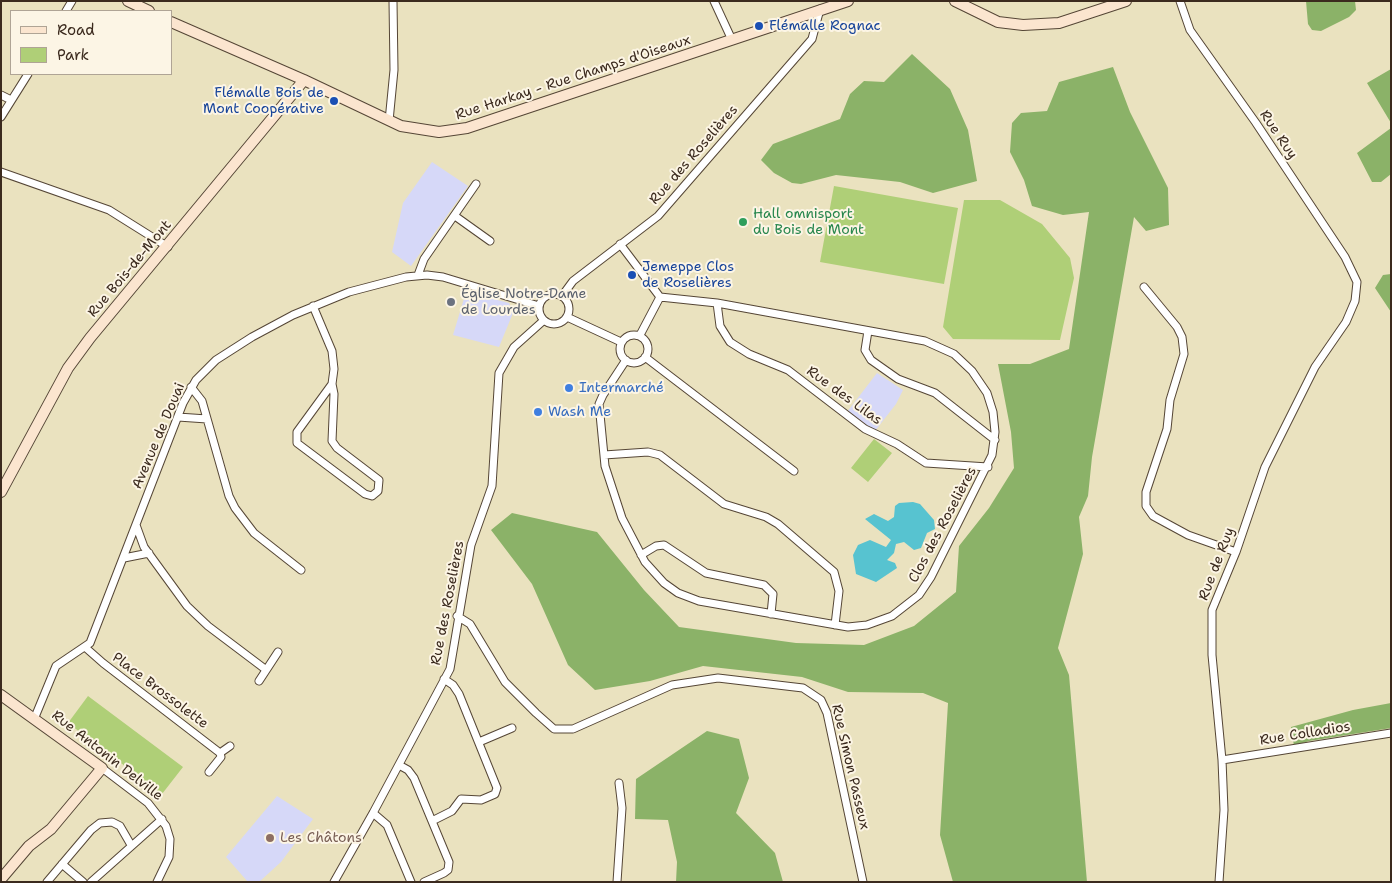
<!DOCTYPE html>
<html>
<head>
<meta charset="utf-8">
<style>
  body { margin:0 }
  #map { position:relative; width:1392px; height:883px; overflow:hidden; background:#eae2bf; font-family:"Shantell Sans",sans-serif }
  canvas { display:block }
  .frame { position:absolute; inset:0; border:2px solid #3b2a1e; pointer-events:none }
  .legend { position:absolute; left:10px; top:10px; width:162px; height:65px; box-sizing:border-box; background:#fcf5e5; border:1px solid #afa495; margin:0; padding:6px 9px; list-style:none; font-size:15px; color:#3b2a1e }
  .legend li { display:flex; align-items:center; gap:10px; height:25px }
  .legend b { width:25px; border:1px solid #afa495 }
</style>
</head>
<body>
<div id="map">
<canvas width="1392" height="883"></canvas>
<div class="frame"></div>
<ul class="legend">
<li><b style="height:6px;background:#fbe5cf"></b>Road</li>
<li><b style="height:14px;background:#afcf77"></b>Park</li>
</ul>
</div>
<script>
const c = document.querySelector('canvas').getContext('2d');
c.lineJoin = 'round';
function fill(path, color) {
  c.fillStyle = color;
  c.fill(path, 'evenodd');
}
function toPath(rows) {
  const path = new Path2D();
  for (const r of rows) {
    if (r.length === 3) {
      path.moveTo(r[0] + r[2], r[1]);
      path.arc(r[0], r[1], r[2], 0, 2 * Math.PI);
      continue;
    }
    path.moveTo(r[0], r[1]);
    for (let i = 2; i < r.length; i += 2) path.lineTo(r[i], r[i + 1]);
  }
  return path;
}
function stroke(path, color, width, dash) {
  c.strokeStyle = color;
  c.lineWidth = width;
  c.lineCap = dash ? 'butt' : 'round';
  c.setLineDash(dash || []);
  c.stroke(path);
}
function label(font, color, halo, rows, align = 'center') {
  c.font = font + ' "Shantell Sans",sans-serif';
  c.lineWidth = 4;
  c.setLineDash([]);
  c.textBaseline = 'middle';
  c.strokeStyle = halo;
  c.fillStyle = color;
  for (const [text, x, y, turn = 0] of rows) {
    c.save();
    c.translate(x, y);
    c.rotate((+turn || 0) * Math.PI / 180);
    c.textAlign = isNaN(turn) ? turn : align;
    if (halo) c.strokeText(text, 0, 0);
    c.fillText(text, 0, 0);
    c.restore();
  }
}
fill(toPath([
  [432,162,468,186,411,266,392,252,403,203],
  [466,292,509,303,513,313,499,347,453,335],
  [877,373,903,390,896,404,875,431,847,412],
  [277,796,313,819,281,862,259,882,248,882,226,857]
]), '#d6d8f8');
fill(toPath([
  [834,186,958,208,944,284,820,262],
  [964,200,1000,200,1042,224,1070,258,1074,278,1060,340,953,339,943,327],
  [874,439,892,453,868,482,851,468],
  [88,696,183,767,162,794,68,723]
]), '#afcf77');
fill(toPath([
  [1306,1,1355,1,1356,10,1349,17,1321,31,1312,30,1308,24],
  [912,54,950,89,968,130,977,181,933,193,900,182,836,175,801,184,792,183,774,173,761,160,773,144,840,119,850,94,864,81,884,82],
  [1113,67,1130,112,1168,188,1169,225,1146,231,1134,217,1092,457,1088,496,1079,517,1083,554,1058,648,1069,675,1087,882,953,882,940,835,948,703,923,693,848,692,802,677,703,666,650,681,595,690,568,665,532,584,491,530,512,513,597,532,644,590,679,627,796,643,864,645,914,626,956,592,959,546,989,508,1014,468,1011,432,998,364,1030,364,1069,349,1089,212,1063,215,1032,206,1024,180,1010,152,1012,123,1021,113,1047,111,1059,82],
  [1391,69,1391,123,1367,83],
  [1391,128,1391,174,1381,182,1372,182,1357,153],
  [1391,274,1391,312,1375,288,1383,275],
  [1391,703,1391,728,1309,741,1294,746,1291,727,1353,710],
  [707,731,739,739,749,778,736,813,775,853,783,882,676,882,677,862,668,820,635,819,636,779]
]), '#8bb268');
fill(toPath([
  [913,502,920,504,934,520,935,529,927,533,921,548,914,550,904,542,896,544,894,553,887,560,895,563,897,568,876,582,856,574,853,555,858,545,870,540,886,547,891,540,865,519,874,514,888,521,894,517,895,506,899,503]
]), '#57c3d0');
const street = toPath([
  [714,1,732,40],
  [1180,1,1190,30,1256,123,1345,257,1357,282,1355,301,1346,322,1315,367,1265,467,1236,552,1212,610,1212,655,1222,760,1224,810,1219,882],
  [66,11,72,1],
  [1,95,11,100],
  [1,117,28,74],
  [389,121,394,70,393,1],
  [1,172,109,210,168,247],
  [455,216,490,241],
  [620,244,660,297,640,335],
  [418,275,424,259,476,184],
  [1144,287,1177,327,1182,337,1184,354,1170,400,1167,429,1146,492,1146,506,1153,516,1188,535,1236,552],
  [554,309,15],
  [562,296,573,281,658,216,812,39,820,9],
  [717,303,720,326,730,342,749,354,788,370,865,429,897,444,926,463,988,467],
  [313,306,332,351,334,369,332,384,297,432,297,443,365,494,372,496,378,491,379,480,337,448,332,441,334,394,332,384],
  [567,317,621,342],
  [868,331,865,350,871,360,898,379,935,393,995,440],
  [634,349,14],
  [645,357,794,471],
  [626,360,603,395,599,404,605,466,622,518,645,562,664,583,678,593,699,601,848,627,867,625,892,616,919,595,931,577,992,455,995,432,993,412,987,393,972,371,954,354,925,341,717,303,660,297],
  [191,387,202,401,229,496,235,508,254,533,301,570],
  [178,417,207,419],
  [604,455,648,452,660,455,724,504,766,517,778,524,834,572,839,591,835,625],
  [136,525,144,547,187,606,208,626,265,669],
  [641,555,656,546,664,545,706,573,764,585,773,594,771,614],
  [124,558,149,553],
  [457,616,470,624,505,682,536,713,554,729,573,729,672,685,718,678,803,688,821,700,827,713,863,882],
  [86,648,103,663,220,753,221,757,209,772],
  [259,681,278,652],
  [35,717,56,666,90,643,183,403,196,380,216,360,252,337,293,315,349,292,406,277,427,275,443,277,539,306],
  [479,742,512,728],
  [220,753,230,746],
  [1222,760,1391,733],
  [399,765,408,770,414,778,449,862,448,870,444,873,424,882],
  [102,768,148,803,166,826,170,839,169,857,157,882],
  [373,813,387,825,411,882],
  [432,821,452,811,461,799,481,800,495,794,497,788,459,694,453,685,444,679],
  [62,864,83,882],
  [47,882,91,830,100,823,112,822,120,826,131,845],
  [91,882,162,819],
  [334,882,373,813,450,669,471,545,492,486,499,373,514,347,543,321],
  [617,882,622,808,619,783]
]);
const secondary = toPath([
  [128,1,149,11],
  [955,1,998,22,1023,25,1059,23,1126,1],
  [171,22,304,80,401,126,439,132,467,128,848,1],
  [1,492,68,368,90,338,304,80],
  [1,695,102,768,51,829,29,846,1,879]
]);
stroke(street, '#554636', 9);
stroke(secondary, '#554636', 12);
stroke(street, '#fff', 7);
stroke(secondary, '#fbe5cf', 10);
for (const [x, y, r, color] of [
  [759,26,5,"#1a4fb4"],
  [334,101,5,"#1a4fb4"],
  [743,222,5,"#2e9e5b"],
  [632,275,5,"#1a4fb4"],
  [451,302,5,"#6b7280"],
  [569,388,5,"#3f7fe0"],
  [538,412,5,"#3f7fe0"],
  [270,838,5,"#8d6e63"]
]) {
  const dot = new Path2D();
  dot.arc(x, y, r, 0, 2 * Math.PI);
  c.fillStyle = color;
  c.fill(dot);
  stroke(dot, '#fcf5e5', 2);
}
label('14px', '#164399', '#fcf5e5', [
  ["Flémalle Rognac",769,26],
  ["Flémalle Bois de",324,93,"right"],
  ["Mont Coopérative",324,109,"right"],
  ["Jemeppe Clos",642,267],
  ["de Roselières",642,283]
], 'left');
label('14px', '#3b2a1e', '#fcf5e5', [
  ["Rue Harkay - Rue Champs d'Oiseaux",573,78,-18],
  ["Rue Ruy",1278,135,56],
  ["Rue des Roselières",694,155,-49],
  ["Rue Bois-de-Mont",130,269,-50],
  ["Rue des Lilas",844,396,36],
  ["Avenue de Douai",159,436,-67],
  ["Clos des Roselières",943,525,-62],
  ["Rue de Ruy",1217,564,-69],
  ["Rue des Roselières",448,603,-79],
  ["Place Brossolette",160,691,37],
  ["Rue Colladios",1305,734,-9],
  ["Rue Antonin Delville",107,756,38],
  ["Rue Simon Passeux",850,767,77]
]);
label('14px', '#27864d', '#fcf5e5', [
  ["Hall omnisport",753,214],
  ["du Bois de Mont",753,230]
], 'left');
label('14px', '#5b616d', '#fcf5e5', [
  ["Église Notre-Dame",461,294],
  ["de Lourdes",461,310]
], 'left');
label('14px', '#366cbe', '#fcf5e5', [
  ["Intermarché",579,388],
  ["Wash Me",548,412]
], 'left');
label('14px', '#785e54', '#fcf5e5', [
  ["Les Châtons",280,838]
], 'left');
</script>
</body>
</html>
